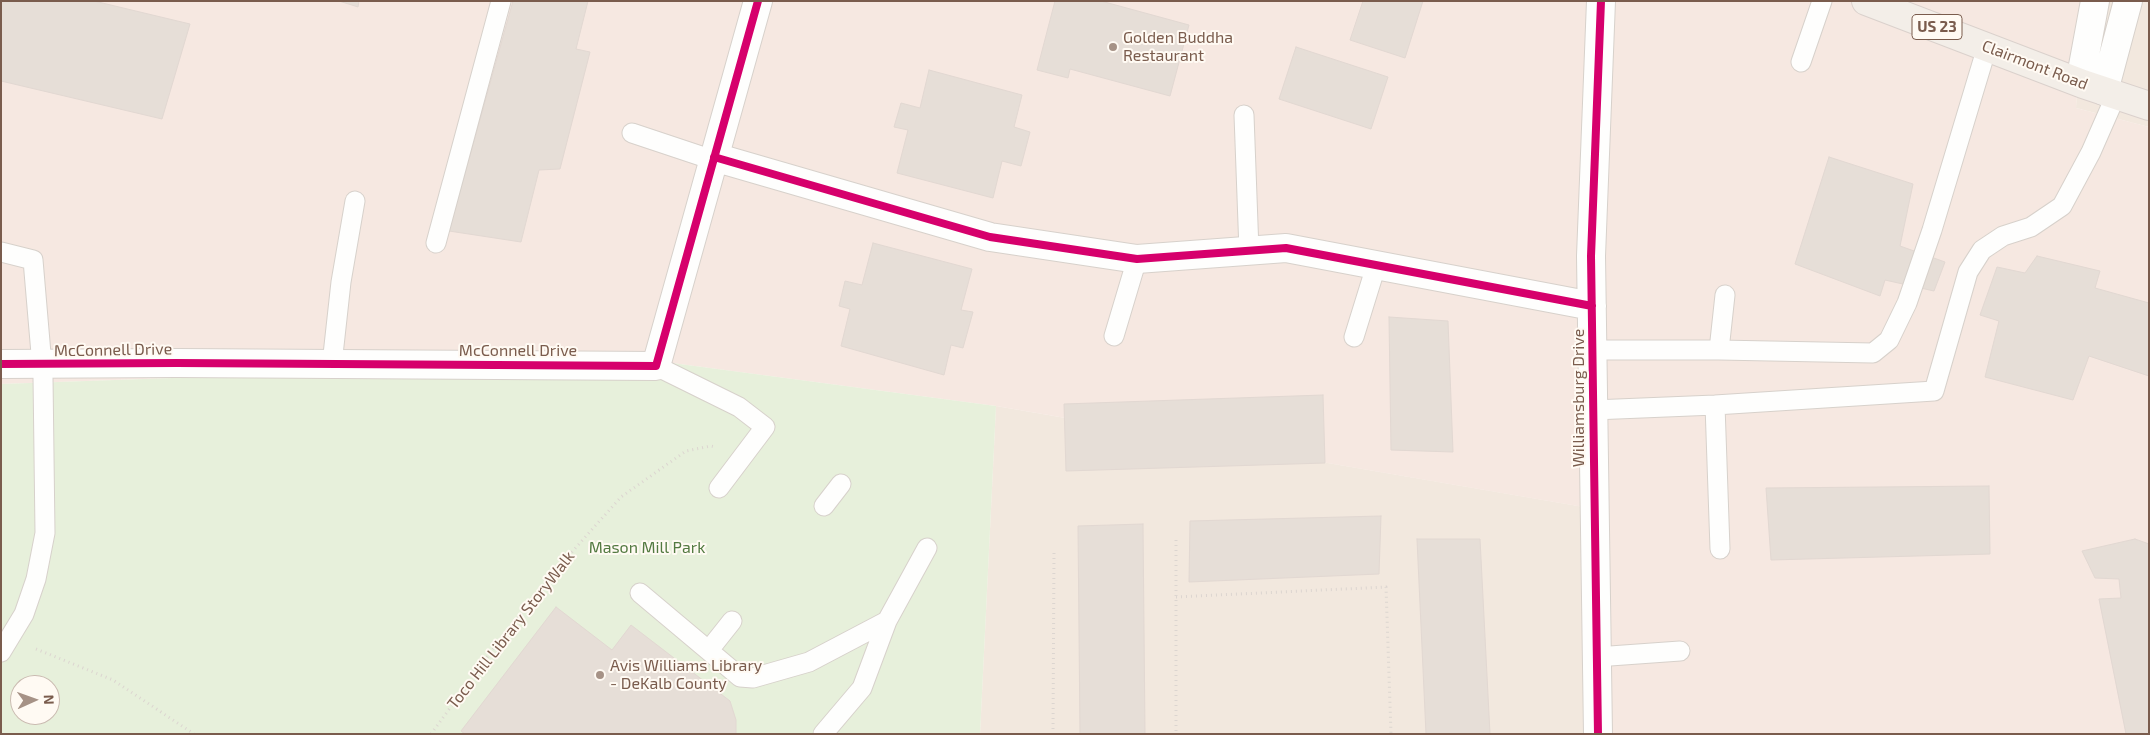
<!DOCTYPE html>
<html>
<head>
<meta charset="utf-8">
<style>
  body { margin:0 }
  #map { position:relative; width:2150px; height:735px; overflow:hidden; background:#f9f5f0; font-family:"Exo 2",sans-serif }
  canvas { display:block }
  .frame { position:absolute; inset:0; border:2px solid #7a5c4d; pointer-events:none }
  .north { position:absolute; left:10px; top:675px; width:50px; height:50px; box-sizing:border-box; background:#fffaf3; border:1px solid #cabbb1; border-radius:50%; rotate:88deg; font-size:14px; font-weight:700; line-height:20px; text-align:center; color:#7a5c4d }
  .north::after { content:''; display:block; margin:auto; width:18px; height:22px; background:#a69286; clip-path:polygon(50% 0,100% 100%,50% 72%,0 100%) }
</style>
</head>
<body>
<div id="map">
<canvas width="2150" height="735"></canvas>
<div class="frame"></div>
<div class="north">N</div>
</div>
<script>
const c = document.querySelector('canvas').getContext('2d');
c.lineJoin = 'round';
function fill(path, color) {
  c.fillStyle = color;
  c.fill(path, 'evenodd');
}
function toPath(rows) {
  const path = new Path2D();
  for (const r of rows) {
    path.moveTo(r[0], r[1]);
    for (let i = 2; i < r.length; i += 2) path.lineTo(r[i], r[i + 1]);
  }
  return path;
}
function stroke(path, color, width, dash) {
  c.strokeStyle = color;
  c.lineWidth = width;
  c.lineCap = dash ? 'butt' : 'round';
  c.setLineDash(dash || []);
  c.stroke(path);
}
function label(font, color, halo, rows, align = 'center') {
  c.font = font + ' "Exo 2",sans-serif';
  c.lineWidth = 4;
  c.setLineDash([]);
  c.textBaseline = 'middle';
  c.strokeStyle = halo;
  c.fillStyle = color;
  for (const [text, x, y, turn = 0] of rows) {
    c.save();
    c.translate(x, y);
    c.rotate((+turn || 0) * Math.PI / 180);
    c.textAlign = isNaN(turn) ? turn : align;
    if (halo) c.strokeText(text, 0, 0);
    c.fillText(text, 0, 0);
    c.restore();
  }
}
fill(toPath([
  [2083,1,2149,1,2149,127,2076,108],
  [996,406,1596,509,1604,734,980,734]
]), '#f2e8de');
fill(toPath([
  [1,1,2083,1,2076,108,2149,127,2149,734,1604,734,1595,509,996,406,657,361,1,384]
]), '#f6e8e1');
fill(toPath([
  [657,361,996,406,980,734,1,734,1,384],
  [20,685,50,685,50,715,20,715]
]), '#e7f0db');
const building = toPath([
  [1,1,94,1,190,24,162,119,1,81,1,1],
  [339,1,359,1,358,7,339,1],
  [513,1,588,1,576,49,590,52,560,169,539,170,521,242,449,231,513,1],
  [1055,1,1101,1,1189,25,1170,96,1070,69,1068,78,1037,70,1055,1],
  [1363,1,1423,1,1405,58,1350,40,1363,1],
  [1296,47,1388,77,1371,129,1279,99,1296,47],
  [929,70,1022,95,1014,127,1030,132,1021,166,1002,161,993,198,897,173,908,130,894,127,901,103,920,108,929,70],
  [1829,157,1913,184,1900,246,1945,262,1934,291,1885,280,1880,296,1795,264,1829,157],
  [873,243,972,269,961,310,973,312,963,348,951,345,944,375,841,346,850,309,839,306,845,281,862,285,873,243],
  [2037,256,2100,271,2095,288,2149,303,2149,376,2089,356,2073,400,1985,377,1999,321,1980,315,1997,267,2025,273,2037,256],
  [1389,317,1448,321,1453,452,1391,450,1389,317],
  [1323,395,1325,463,1066,471,1064,404,1323,395],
  [1989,486,1990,554,1771,560,1766,488,1989,486],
  [1381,516,1379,574,1189,582,1190,521,1381,516],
  [1143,524,1145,734,1080,734,1078,526,1143,524],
  [1417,539,1480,539,1490,734,1426,734,1417,539],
  [2135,539,2149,544,2149,734,2126,734,2099,599,2121,598,2119,579,2095,578,2082,551,2135,539],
  [556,607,612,650,631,625,730,701,736,720,736,734,465,734,461,731,556,607]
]);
fill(building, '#e6ded7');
stroke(building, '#e2d8d2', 1);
const lane = toPath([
  [1801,62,1822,1],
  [1244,115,1249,251],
  [632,133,713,160],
  [436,243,501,1],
  [1,252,33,260,43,377,45,533,36,579,24,614,1,652],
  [1114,336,1137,259],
  [1354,337,1376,266],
  [1592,350,1719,350,1725,295],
  [1719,350,1873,353,1889,340,1907,303,1932,230,1987,47],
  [332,364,341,282,355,201],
  [656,366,739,407,765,427,719,488],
  [1715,405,1720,549],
  [1593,410,1715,405,1934,391,1968,272,1982,250,2003,236,2031,227,2062,206,2091,152,2116,95],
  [824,506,841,484],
  [640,593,740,677,753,678,809,662,887,621],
  [709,650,732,621],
  [1596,657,1680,651],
  [823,734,862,688,887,621,927,548]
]);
const street = toPath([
  [2080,82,2095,1],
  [2104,91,2128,1],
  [714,157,990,237,1137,259,1286,248,1592,306],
  [1,364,176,363,656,366,758,1],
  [1598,734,1591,256,1601,1]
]);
const primary = toPath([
  [1866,1,2083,84,2149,106]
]);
stroke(lane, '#d7d1cb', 21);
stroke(street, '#d7d1cb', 30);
stroke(primary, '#dad1cc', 30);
stroke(toPath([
  [1176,540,1176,734],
  [1176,597,1386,587,1391,734],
  [36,649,113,680,194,734],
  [431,734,499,641,571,553,621,497,686,451,711,446,716,447],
  [1053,734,1054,551]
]), '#dcd5d0', 3, [1, 4]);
stroke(lane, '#fefefd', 19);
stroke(street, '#fefefd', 28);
stroke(primary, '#f3eee8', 28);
stroke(toPath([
  [714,157,990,237,1137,259,1286,248,1592,306],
  [1,364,176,363,656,366,758,1],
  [1598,734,1591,256,1601,1]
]), '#d6006c', 8);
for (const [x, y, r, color] of [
  [1113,47,5,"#a69286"],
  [600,675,5,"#a69286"]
]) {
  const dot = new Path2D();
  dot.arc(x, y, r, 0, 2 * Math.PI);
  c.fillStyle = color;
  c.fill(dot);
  stroke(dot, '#fffaf3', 2);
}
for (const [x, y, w] of [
  [1937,27,50]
]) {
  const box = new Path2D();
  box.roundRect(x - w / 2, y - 12.5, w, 25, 4);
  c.fillStyle = '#fffaf3';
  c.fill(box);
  stroke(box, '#7a5c4d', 1);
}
label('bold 15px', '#7a5c4d', null, [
  ["US 23",1937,27]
]);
label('16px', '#7a5c4d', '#fffaf3', [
  ["Golden Buddha",1123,38],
  ["Restaurant",1123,56],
  ["Avis Williams Library",610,666],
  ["- DeKalb County",610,684]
], 'left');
label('16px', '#7a5c4d', '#fffaf3', [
  ["Clairmont Road",2035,65,21],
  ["McConnell Drive",113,350,-1],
  ["McConnell Drive",518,351],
  ["Williamsburg Drive",1579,398,-90],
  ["Toco Hill Library StoryWalk",511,630,-52]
]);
label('16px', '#537a41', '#fffaf3', [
  ["Mason Mill Park",647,548]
]);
</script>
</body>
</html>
